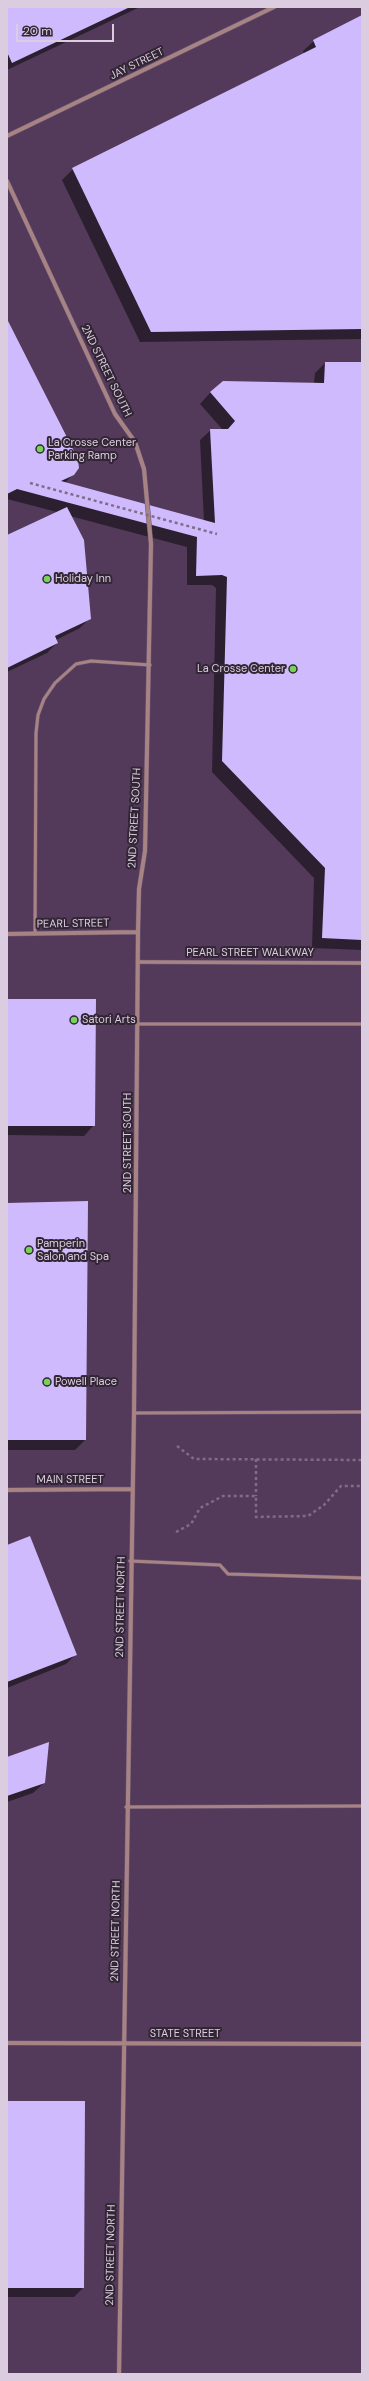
<!DOCTYPE html>
<html>
<head>
<meta charset="utf-8">
<style>
  body { margin:0 }
  #map { position:relative; width:369px; height:2381px; overflow:hidden; background:#533a5a; font-family:"DM Sans",sans-serif }
  canvas { display:block }
  .frame { position:absolute; inset:0; border:8px solid #dbccdf; pointer-events:none }
  .scale { position:absolute; left:16px; top:24px; width:98px; height:18px; box-sizing:border-box; border:2px solid #dbccdf; border-top:0; padding-left:5px; font-size:12px; line-height:14px; white-space:nowrap; color:#dbccdf; -webkit-text-stroke:3px #322635; paint-order:stroke }
</style>
</head>
<body>
<div id="map">
<canvas width="369" height="2381"></canvas>
<div class="frame"></div>
<div class="scale">20 m</div>
</div>
<script>
const c = document.querySelector('canvas').getContext('2d');
c.lineJoin = 'round';
function fill(path, color) {
  c.fillStyle = color;
  c.fill(path, 'evenodd');
}
function toPath(rows) {
  const path = new Path2D();
  for (const r of rows) {
    path.moveTo(r[0], r[1]);
    for (let i = 2; i < r.length; i += 2) path.lineTo(r[i], r[i + 1]);
  }
  return path;
}
function stroke(path, color, width, dash) {
  c.strokeStyle = color;
  c.lineWidth = width;
  c.lineCap = dash ? 'butt' : 'round';
  c.setLineDash(dash || []);
  c.stroke(path);
}
function label(font, color, halo, rows, align = 'center') {
  c.font = font + ' "DM Sans",sans-serif';
  c.lineWidth = 4;
  c.setLineDash([]);
  c.textBaseline = 'middle';
  c.strokeStyle = halo;
  c.fillStyle = color;
  for (const [text, x, y, turn = 0] of rows) {
    c.save();
    c.translate(x, y);
    c.rotate((+turn || 0) * Math.PI / 180);
    c.textAlign = isNaN(turn) ? turn : align;
    if (halo) c.strokeText(text, 0, 0);
    c.fillText(text, 0, 0);
    c.restore();
  }
}
fill(toPath([
  [7,7,140,7,7,70],
  [362,16,362,339,140,342,62,180,73,169,304,54,303,51,314,41],
  [7,321,73,474,65,483,204,521,200,440,211,430,223,430,200,404,210,393,223,382,314,383,315,373,325,363,362,363,362,950,312,948,314,878,212,772,216,588,212,585,187,585,187,547,70,516,90,618,80,628,56,640,57,643,47,653,7,672,7,536,57,512,7,499],
  [7,1000,94,1125,84,1136,7,1135],
  [87,1202,85,1440,75,1450,7,1450,7,1204],
  [7,1546,76,1654,66,1664,7,1688],
  [7,1758,44,1783,33,1793,7,1802],
  [7,2102,83,2288,74,2297,7,2297]
]), '#0007');
fill(toPath([
  [7,7,130,7,12,63,7,52],
  [362,15,362,329,151,332,72,168,316,47,313,40],
  [7,319,78,459,79,468,74,475,61,481,215,523,210,429,228,429,235,421,210,392,223,381,324,383,325,362,362,362,362,940,322,938,325,868,222,761,227,577,222,575,196,576,197,537,17,489,7,494],
  [67,507,84,540,91,619,55,636,58,643,7,668,7,535],
  [7,999,96,999,95,1126,7,1126],
  [88,1201,86,1440,7,1440,7,1203],
  [30,1536,77,1655,7,1682,7,1545],
  [49,1742,45,1783,7,1796,7,1757],
  [7,2101,85,2101,84,2288,7,2288]
]), '#d0bafe');
const service = toPath([
  [35,934,36,733,38,715,44,699,55,683,76,664,91,661,150,665],
  [138,1024,362,1024],
  [134,1413,362,1412],
  [130,1561,220,1565,228,1574,362,1578],
  [126,1807,362,1806]
]);
const pedestrian = toPath([
  [139,962,362,963]
]);
const minor = toPath([
  [7,136,274,7],
  [7,181,115,414,135,442,144,469,151,544,145,851,139,889,138,932,134,1413,119,2374],
  [7,934,138,932],
  [7,1490,132,1489],
  [7,2043,362,2044]
]);
stroke(service, '#6e5775', 4);
stroke(pedestrian, '#6e5775', 4.5);
stroke(minor, '#6e5775', 5);
stroke(toPath([
  [177,1446,194,1459,362,1460],
  [256,1459,256,1496],
  [176,1532,191,1524,200,1508,223,1496,256,1496,256,1517,308,1516,324,1505,341,1486,362,1486]
]), '#816c87', 2.5, [3, 3]);
stroke(service, '#a78383', 3);
stroke(pedestrian, '#a78383', 3.5);
stroke(minor, '#a78383', 4);
stroke(toPath([
  [30,483,217,534]
]), '#816c87', 2.5, [3, 3]);
for (const [x, y, r, color] of [
  [40,449,4,"#76d25a"],
  [47,579,4,"#76d25a"],
  [293,669,4,"#76d25a"],
  [74,1020,4,"#76d25a"],
  [29,1250,4,"#76d25a"],
  [47,1382,4,"#76d25a"]
]) {
  const dot = new Path2D();
  dot.arc(x, y, r, 0, 2 * Math.PI);
  c.fillStyle = color;
  c.fill(dot);
  stroke(dot, '#322635', 1.5);
}
label('11px', '#dbccdf', '#322635', [
  ["JAY STREET",137,64,-26],
  ["2ND STREET SOUTH",106,371,64],
  ["2ND STREET SOUTH",135,818,-87],
  ["PEARL STREET",73,924,-1],
  ["PEARL STREET WALKWAY",250,953],
  ["2ND STREET SOUTH",128,1143,-90],
  ["MAIN STREET",70,1480],
  ["2ND STREET NORTH",121,1607,-89],
  ["2ND STREET NORTH",116,1931,-89],
  ["STATE STREET",185,2034],
  ["2ND STREET NORTH",111,2255,-89]
]);
label('11px', '#dbccdf', '#322635', [
  ["La Crosse Center",48,443],
  ["Parking Ramp",48,456],
  ["Holiday Inn",55,579],
  ["La Crosse Center",285,669,"right"],
  ["Satori Arts",82,1020],
  ["Pamperin",37,1244],
  ["Salon and Spa",37,1257],
  ["Powell Place",55,1382]
], 'left');
</script>
</body>
</html>
